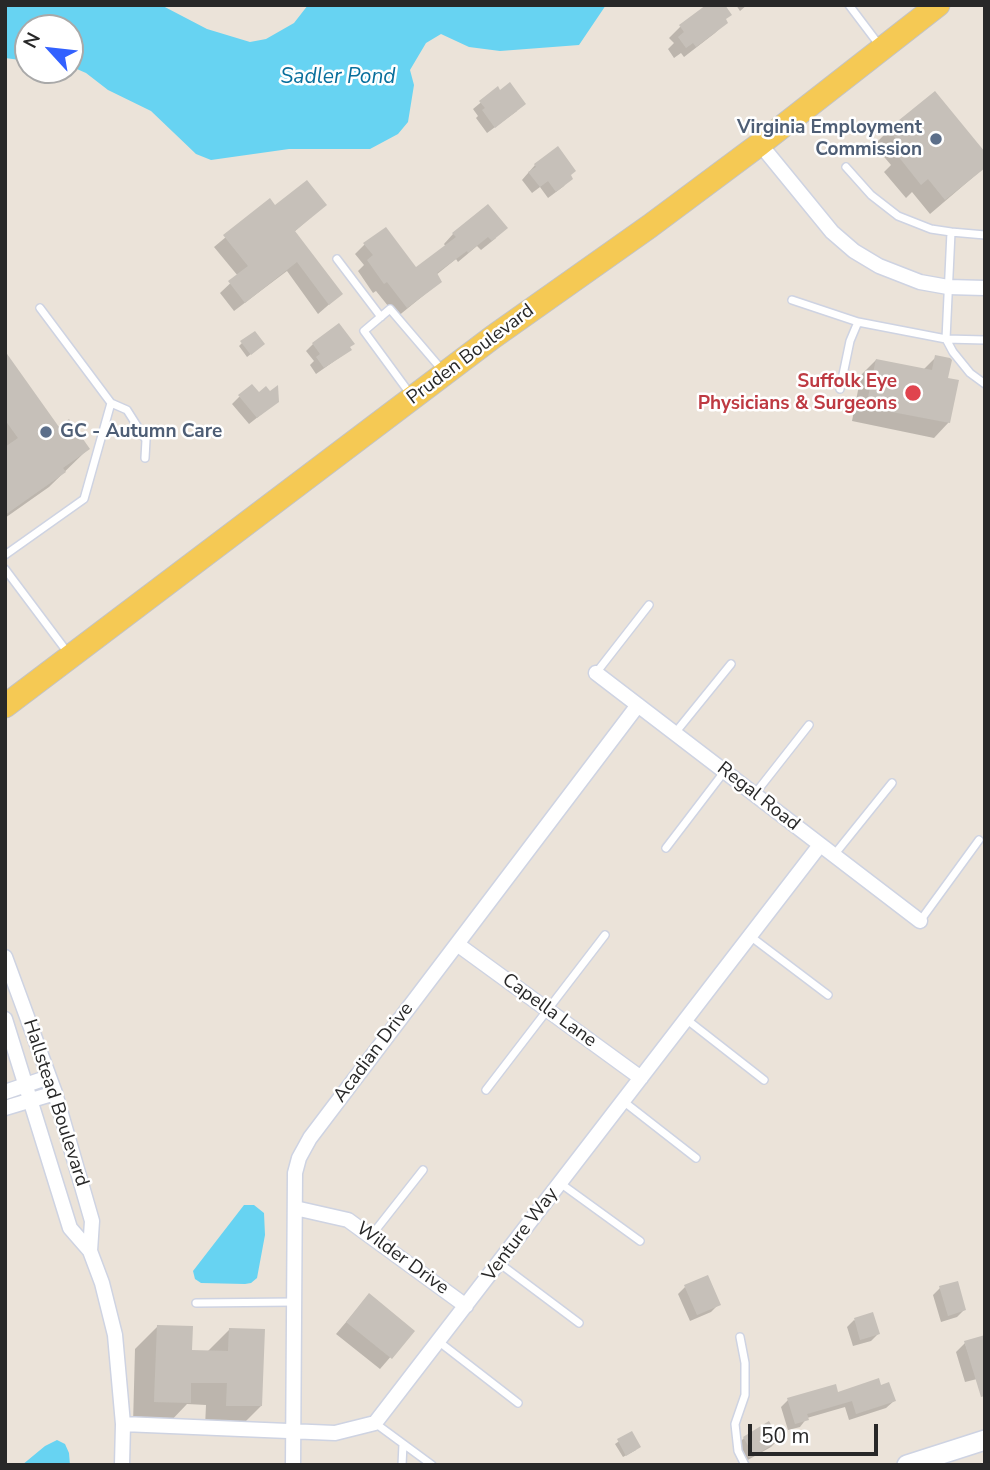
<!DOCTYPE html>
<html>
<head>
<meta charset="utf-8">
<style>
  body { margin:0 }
  #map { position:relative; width:990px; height:1470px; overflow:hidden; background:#ebe3d9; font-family:"Nunito Sans",sans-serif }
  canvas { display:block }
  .frame { position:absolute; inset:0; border:7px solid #282828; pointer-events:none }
  .north { position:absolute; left:14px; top:14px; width:70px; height:70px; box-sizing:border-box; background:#fff; border:2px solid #a9a9a9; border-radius:50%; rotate:297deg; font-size:19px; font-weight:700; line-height:28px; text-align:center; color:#282828 }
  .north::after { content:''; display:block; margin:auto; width:24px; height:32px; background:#3261ff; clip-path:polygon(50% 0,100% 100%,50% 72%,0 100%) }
  .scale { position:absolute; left:748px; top:1424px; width:130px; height:32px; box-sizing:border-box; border:4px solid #282828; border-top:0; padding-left:9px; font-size:21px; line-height:24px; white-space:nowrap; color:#282828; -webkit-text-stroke:5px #fff; paint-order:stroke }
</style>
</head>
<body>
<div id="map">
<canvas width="990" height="1470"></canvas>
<div class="frame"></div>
<div class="north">N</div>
<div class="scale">50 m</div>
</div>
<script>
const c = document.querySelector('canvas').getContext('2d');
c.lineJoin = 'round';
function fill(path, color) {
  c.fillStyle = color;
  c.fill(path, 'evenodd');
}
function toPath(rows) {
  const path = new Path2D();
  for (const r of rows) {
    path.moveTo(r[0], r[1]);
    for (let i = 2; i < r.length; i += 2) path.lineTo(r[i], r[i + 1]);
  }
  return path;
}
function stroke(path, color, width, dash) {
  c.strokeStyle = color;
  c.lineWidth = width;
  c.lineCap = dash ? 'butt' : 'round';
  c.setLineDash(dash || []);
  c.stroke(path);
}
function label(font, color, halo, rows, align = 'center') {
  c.font = font + ' "Nunito Sans",sans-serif';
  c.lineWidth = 5;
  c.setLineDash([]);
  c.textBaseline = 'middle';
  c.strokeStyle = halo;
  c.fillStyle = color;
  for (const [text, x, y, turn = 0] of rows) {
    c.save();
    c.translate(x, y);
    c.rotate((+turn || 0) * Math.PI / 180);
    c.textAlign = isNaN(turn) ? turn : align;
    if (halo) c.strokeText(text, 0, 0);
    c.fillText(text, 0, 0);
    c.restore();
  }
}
fill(toPath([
  [5,5,161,5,207,29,250,42,266,39,294,23,308,5,606,5,579,45,500,51,469,47,441,34,426,43,410,70,414,85,408,122,398,134,370,149,289,149,211,160,196,154,151,111,108,90,86,73,70,66,70,28,28,28,28,61,5,58],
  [244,1205,254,1205,264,1213,265,1235,257,1278,251,1283,245,1284,201,1283,195,1279,193,1271],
  [57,1440,65,1444,69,1453,70,1465,22,1465,45,1446]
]), '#67d3f2');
fill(toPath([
  [736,5,747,5,740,11],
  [724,20,726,22,715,33,684,57,681,53,674,58,668,49,674,43,669,38,680,27],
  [497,89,517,111,487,133,476,118,478,116,473,109],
  [889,130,985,167,930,214,912,192,906,198,884,172,891,165,874,145],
  [535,165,569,176,564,186,548,198,540,187,532,193,522,180],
  [269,201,275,208,325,205,294,232,341,294,318,314,287,271,234,311,220,293,238,276,214,247],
  [488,206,496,238,481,250,477,246,458,262,456,259,436,275,440,282,397,317,376,291,373,293,358,271,364,265,355,254,365,244,416,270,446,247,444,244,453,234],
  [242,343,260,347,247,357,239,346],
  [313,344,348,347,350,350,316,374,310,365,314,361,306,351],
  [5,354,58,429,88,449,49,487,5,518],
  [936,357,946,380,949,422,934,438,852,421,861,375,876,360,923,370],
  [258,395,277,402,249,424,232,404,239,397],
  [685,1287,719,1304,711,1312,690,1321,678,1294],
  [940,1288,964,1310,957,1317,941,1322,933,1295],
  [369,1295,413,1331,380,1369,336,1334],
  [854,1320,878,1334,871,1341,853,1346,847,1327],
  [157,1327,190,1352,207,1352,229,1330,261,1406,239,1428,205,1427,206,1405,187,1404,167,1425,133,1424,135,1349],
  [965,1343,977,1379,965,1382,956,1352],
  [880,1387,894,1401,886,1408,849,1420,845,1407,807,1418,800,1427,788,1430,781,1407,788,1400],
  [631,1433,636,1450,623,1457,615,1444],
  [744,1438,778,1440,771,1447,746,1461,737,1445]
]), '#0003');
fill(toPath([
  [706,5,725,5,732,15,726,19,728,23,696,47,693,43,686,48,678,37,684,32,679,25],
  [510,82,526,104,495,128,482,110,485,108,479,101,498,86,500,90],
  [935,91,985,152,985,168,945,200,928,179,921,185,898,156,905,150,888,129],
  [558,146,576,171,571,175,573,179,556,192,548,181,540,187,528,172,536,167,534,164],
  [307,180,327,205,295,231,343,294,329,305,297,262,245,303,228,281,248,266,223,235,270,198,275,205],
  [488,204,508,228,492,241,488,237,468,253,467,251,437,273,442,282,407,308,387,282,384,284,367,260,373,255,363,243,386,227,416,267,456,237,452,233],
  [339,323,355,344,350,347,352,350,324,368,316,357,320,354,312,343],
  [255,331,265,344,251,355,240,341],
  [5,351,59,427,69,419,90,449,63,468,66,472,5,515,5,447,18,438,5,420],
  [935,355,950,358,952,360,948,378,959,380,950,423,866,407,876,359,932,370],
  [252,384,259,392,266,386,270,391,278,385,279,402,257,418,238,395],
  [708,1275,721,1305,697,1315,684,1285],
  [958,1281,966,1310,948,1316,939,1286],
  [369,1293,415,1331,392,1359,346,1322],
  [873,1312,880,1334,860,1340,854,1318],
  [157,1325,193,1326,192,1350,228,1351,229,1328,265,1329,262,1406,226,1406,227,1383,191,1383,191,1403,154,1402],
  [985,1335,985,1396,981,1397,964,1341],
  [879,1378,881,1385,889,1382,896,1401,856,1414,852,1401,807,1414,809,1420,795,1424,787,1398,836,1384,838,1392],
  [769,1421,780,1440,754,1456,743,1437],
  [632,1431,641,1447,626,1456,617,1439]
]), '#c6c0b9');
const lane = toPath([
  [849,5,880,46],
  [846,167,871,195,898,216,931,229,951,232,946,339,985,340],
  [951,232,985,235],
  [337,259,381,317],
  [792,300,858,322,850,341,840,389],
  [858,322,946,339,953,352,970,373,985,384],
  [411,395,364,331,390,309,443,371],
  [111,403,127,410,146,440,145,458],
  [5,555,84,499,111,403,40,308],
  [5,569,68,653],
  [596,673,649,605],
  [675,733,731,664],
  [754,795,809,725],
  [666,848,724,772],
  [834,855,892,783],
  [920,921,979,840],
  [750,936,828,995],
  [686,1019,764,1080],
  [486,1090,605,935],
  [623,1101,696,1158],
  [560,1183,640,1241],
  [371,1236,423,1170],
  [499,1263,579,1323],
  [196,1303,294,1302],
  [740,1337,745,1363,745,1395,735,1424,738,1451,745,1465],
  [438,1341,518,1403],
  [375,1423,432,1465],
  [402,1465,403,1444]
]);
const street = toPath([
  [760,144,832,232,854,251,879,266,920,282,948,287,985,288],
  [596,673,920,921],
  [457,944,641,1078],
  [5,957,55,1093,92,1221,90,1251],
  [5,1019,70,1228,90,1251,102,1283,115,1335,123,1424,122,1465],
  [5,1092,49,1077],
  [5,1108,55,1093],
  [295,1208,348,1220,466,1306],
  [123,1424,335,1433,375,1423,820,845],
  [293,1465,295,1173,299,1158,310,1138,638,705]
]);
const secondary = toPath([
  [907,1465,985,1440]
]);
const primary = toPath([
  [5,706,493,337,650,226,760,144,938,5]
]);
stroke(lane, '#ced3e2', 10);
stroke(street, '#ced3e2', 17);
stroke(secondary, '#ced3e2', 22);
stroke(primary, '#c3c3c3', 25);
stroke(lane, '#fff', 7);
stroke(street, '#fff', 14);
stroke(secondary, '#fff', 19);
stroke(primary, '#f5c954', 23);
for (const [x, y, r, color] of [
  [936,139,7,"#5c6f8a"],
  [913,393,9,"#e0444e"],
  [46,432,7,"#5c6f8a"]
]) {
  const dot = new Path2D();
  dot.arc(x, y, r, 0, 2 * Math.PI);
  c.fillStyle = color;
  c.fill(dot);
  stroke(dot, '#fff', 2.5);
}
label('bold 19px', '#4e5e75', '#fff', [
  ["Virginia Employment",922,128],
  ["Commission",922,150],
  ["GC - Autumn Care",60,432,"left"]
], 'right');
label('19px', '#282828', '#fff', [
  ["Pruden Boulevard",471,355,-37],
  ["Regal Road",758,797,38],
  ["Capella Lane",549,1011,36],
  ["Acadian Drive",374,1053,-53],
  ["Hallstead Boulevard",55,1103,72],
  ["Venture Way",521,1235,-53],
  ["Wilder Drive",402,1259,36]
]);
label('bold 19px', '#be3a42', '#fff', [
  ["Suffolk Eye",897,382],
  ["Physicians & Surgeons",897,404]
], 'right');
label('italic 21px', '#086f9c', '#fff', [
  ["Sadler Pond",338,78]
]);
</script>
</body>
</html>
